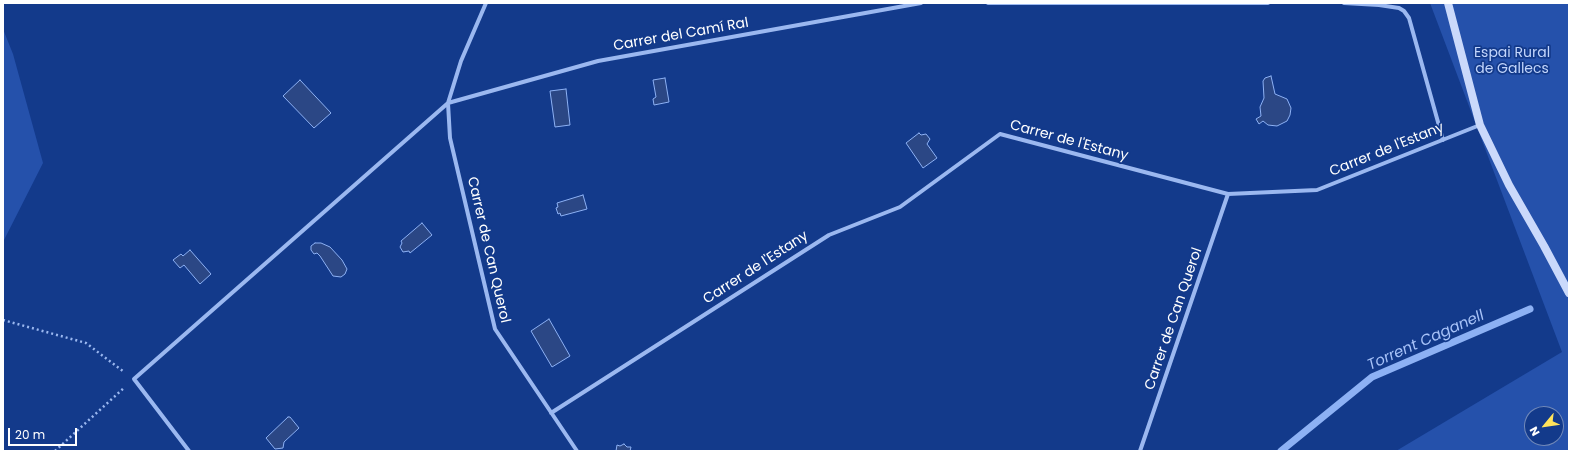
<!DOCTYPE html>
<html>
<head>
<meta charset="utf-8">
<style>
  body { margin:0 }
  #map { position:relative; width:1572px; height:454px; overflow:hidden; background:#133a8b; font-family:Poppins,sans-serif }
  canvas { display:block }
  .frame { position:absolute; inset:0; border:4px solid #fff; pointer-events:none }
  .north { position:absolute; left:1524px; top:406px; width:40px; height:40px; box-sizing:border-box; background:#133a8b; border:1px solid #7189b9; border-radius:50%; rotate:241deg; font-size:11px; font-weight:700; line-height:16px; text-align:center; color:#fff }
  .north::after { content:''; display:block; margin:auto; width:14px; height:18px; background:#ffe35b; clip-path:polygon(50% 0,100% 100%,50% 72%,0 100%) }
  .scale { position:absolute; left:8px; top:428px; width:69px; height:18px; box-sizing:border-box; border:2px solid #fff; border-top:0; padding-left:5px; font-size:12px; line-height:14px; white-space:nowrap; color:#fff; -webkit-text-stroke:3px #133a8b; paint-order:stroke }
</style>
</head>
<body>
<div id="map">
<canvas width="1572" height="454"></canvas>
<div class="frame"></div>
<div class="north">N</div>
<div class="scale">20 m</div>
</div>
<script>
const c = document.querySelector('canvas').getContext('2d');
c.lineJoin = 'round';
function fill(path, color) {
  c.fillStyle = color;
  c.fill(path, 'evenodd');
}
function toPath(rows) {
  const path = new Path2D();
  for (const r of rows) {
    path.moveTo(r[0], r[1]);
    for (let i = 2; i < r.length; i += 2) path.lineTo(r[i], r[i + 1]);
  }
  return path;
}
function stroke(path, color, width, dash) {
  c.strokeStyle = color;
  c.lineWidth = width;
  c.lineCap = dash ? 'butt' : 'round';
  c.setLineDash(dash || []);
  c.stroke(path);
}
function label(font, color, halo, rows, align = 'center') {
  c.font = font + ' Poppins,sans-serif';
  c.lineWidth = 3.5;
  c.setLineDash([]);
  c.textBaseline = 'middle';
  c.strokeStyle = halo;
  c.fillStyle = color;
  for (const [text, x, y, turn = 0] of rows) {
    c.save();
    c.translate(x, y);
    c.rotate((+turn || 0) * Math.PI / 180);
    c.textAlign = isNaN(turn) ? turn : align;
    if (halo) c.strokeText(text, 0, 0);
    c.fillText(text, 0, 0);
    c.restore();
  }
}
fill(toPath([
  [1430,3,1569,3,1569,451,1396,451,1562,352],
  [1532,414,1556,414,1556,438,1532,438],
  [3,29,13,54,43,163,3,242]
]), '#2551ab');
const water = toPath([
  [1271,76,1275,94,1287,99,1291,108,1290,115,1287,121,1277,126,1268,125,1263,121,1259,124,1256,119,1261,116,1260,107,1264,98,1263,81,1265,78,1271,76],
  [665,78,669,102,654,105,653,99,656,97,653,80,665,78],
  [300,80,331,113,314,128,283,96,300,80],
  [566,89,570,125,555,127,550,91,566,89],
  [919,133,921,135,926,134,930,139,927,144,937,158,923,168,906,143,919,133],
  [583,195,587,209,561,216,560,213,558,214,556,208,558,207,557,203,583,195],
  [422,223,432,235,410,253,409,251,403,252,400,247,402,243,401,241,422,223],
  [315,243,321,243,330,247,342,260,347,269,345,274,341,277,333,276,320,256,317,253,314,254,311,250,311,246,315,243],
  [190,250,211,274,200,284,184,265,180,268,173,260,181,254,183,256,190,250],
  [549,319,570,356,552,367,531,331,549,319],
  [288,417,290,417,299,428,284,442,283,448,275,449,266,438,288,417],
  [624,444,627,447,631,447,630,451,616,451,617,445,620,446,624,444]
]);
fill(water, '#2b4785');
stroke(water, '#8db1f4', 1);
stroke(toPath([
  [1281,451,1372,377,1530,309]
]), '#8db1f4', 7);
stroke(toPath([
  [3,320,86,343,124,372],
  [55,451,125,387]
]), '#9bb8f0', 2.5, [2, 3]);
stroke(toPath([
  [988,3,1268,3],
  [1344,3,1379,5,1399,8,1404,11,1409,18,1443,140],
  [448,103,598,61,921,3],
  [448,103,450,138,495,329,577,451],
  [551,413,829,235,900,207,1000,134,1228,194,1317,190,1480,125],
  [189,451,134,379,448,103,461,61,486,3],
  [1140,451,1228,194]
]), '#9bb8f0', 4);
stroke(toPath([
  [1448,3,1480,125,1509,185,1544,246,1569,293]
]), '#cad9fb', 8);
label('14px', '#fff', '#133a8b', [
  ["Carrer del Camí Ral",681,35,-10],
  ["Carrer de l'Estany",1069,141,15],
  ["Carrer de l'Estany",1387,150,-22],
  ["Carrer de Can Querol",488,250,77],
  ["Carrer de l'Estany",756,268,-33],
  ["Carrer de Can Querol",1174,319,-71]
]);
label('14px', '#c2d5fc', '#133a8b', [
  ["Espai Rural",1512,53],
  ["de Gallecs",1512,69]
]);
label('italic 15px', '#a7c2f8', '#133a8b', [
  ["Torrent Caganell",1426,341,-24]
]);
</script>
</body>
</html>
